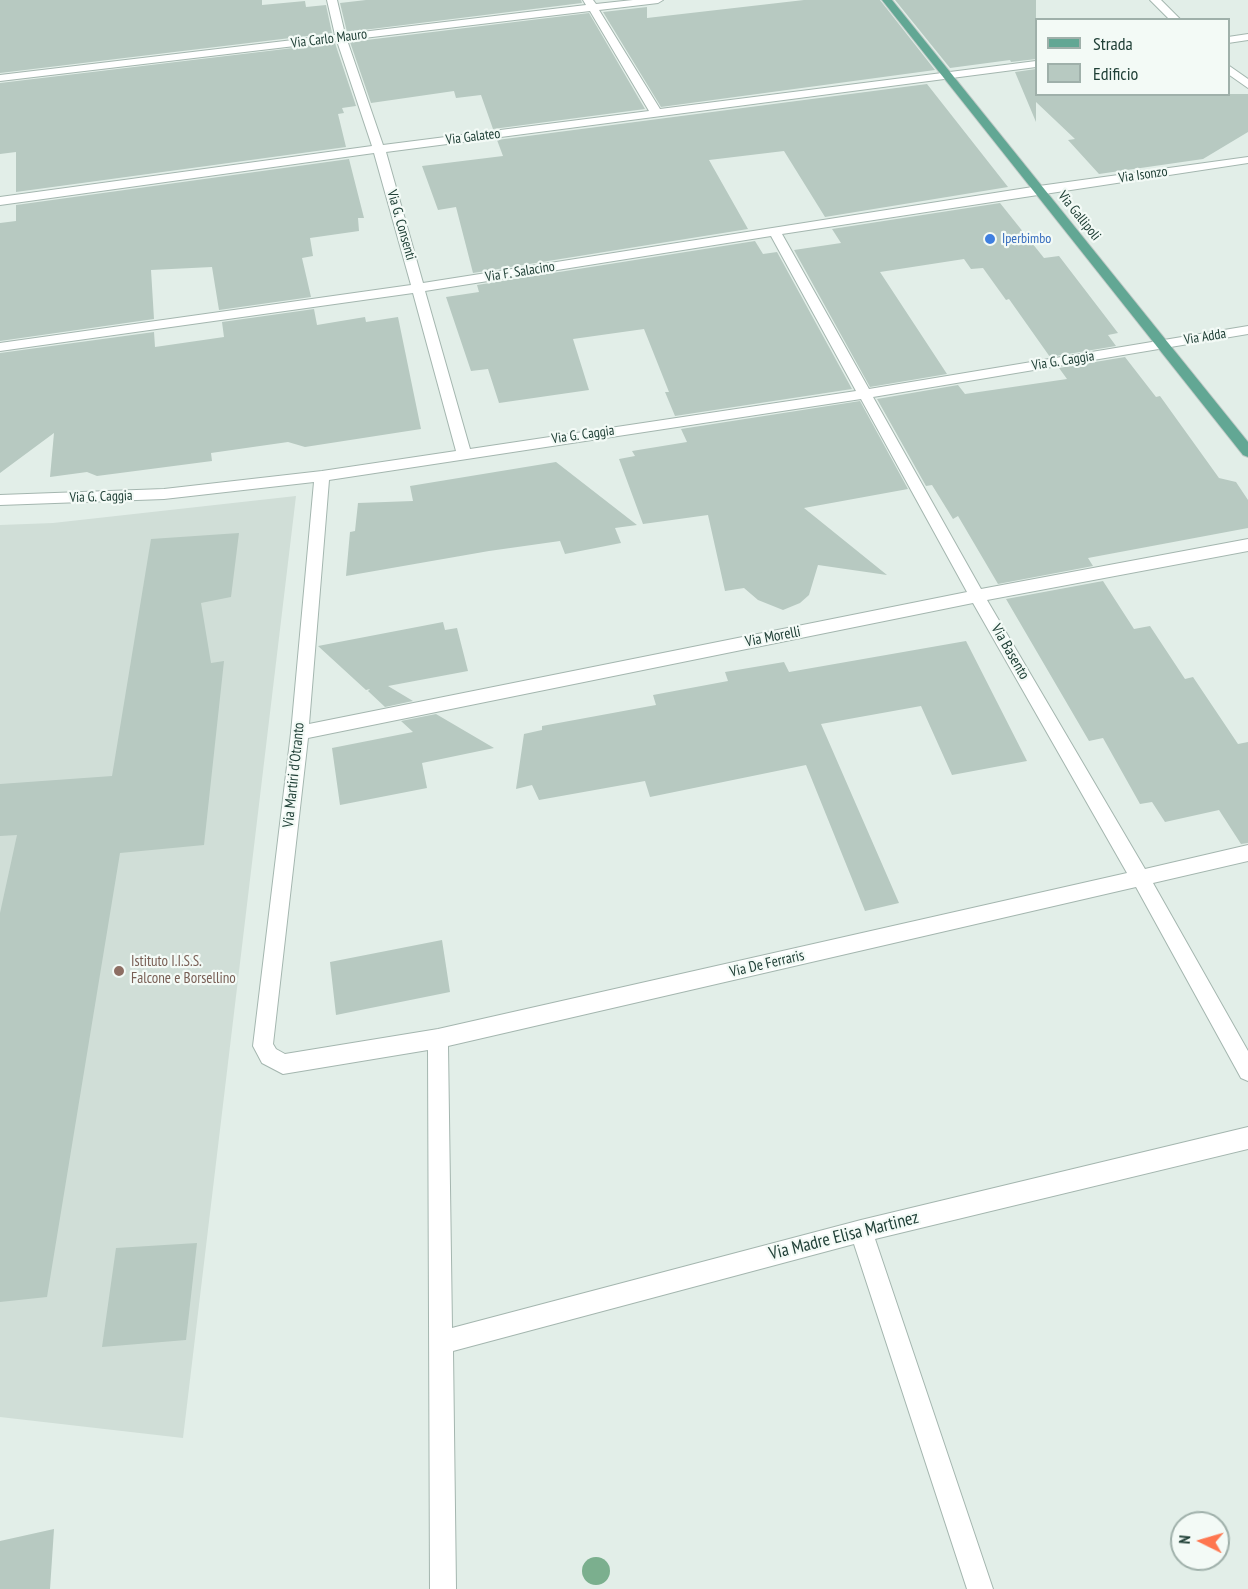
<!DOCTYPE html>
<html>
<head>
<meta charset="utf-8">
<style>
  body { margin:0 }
  #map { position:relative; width:1248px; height:1589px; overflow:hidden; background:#e2eee8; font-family:"PT Sans Narrow",sans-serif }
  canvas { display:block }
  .legend { position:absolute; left:1035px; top:18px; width:195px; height:78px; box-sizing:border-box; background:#f3faf6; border:2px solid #9fb0aa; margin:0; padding:8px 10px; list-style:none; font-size:18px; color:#204037 }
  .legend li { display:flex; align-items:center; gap:12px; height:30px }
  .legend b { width:30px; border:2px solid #9fb0aa }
  .north { position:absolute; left:1170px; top:1511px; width:60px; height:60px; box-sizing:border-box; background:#f3faf6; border:2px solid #9fb0aa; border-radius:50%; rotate:275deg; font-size:16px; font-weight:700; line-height:24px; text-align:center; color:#204037 }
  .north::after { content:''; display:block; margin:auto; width:21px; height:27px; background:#fe764f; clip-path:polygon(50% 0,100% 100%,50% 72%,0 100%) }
</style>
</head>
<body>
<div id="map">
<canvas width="1248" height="1589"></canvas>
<ul class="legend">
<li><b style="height:8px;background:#62a794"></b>Strada</li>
<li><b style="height:16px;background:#b7c9c1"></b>Edificio</li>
</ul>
<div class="north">N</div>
</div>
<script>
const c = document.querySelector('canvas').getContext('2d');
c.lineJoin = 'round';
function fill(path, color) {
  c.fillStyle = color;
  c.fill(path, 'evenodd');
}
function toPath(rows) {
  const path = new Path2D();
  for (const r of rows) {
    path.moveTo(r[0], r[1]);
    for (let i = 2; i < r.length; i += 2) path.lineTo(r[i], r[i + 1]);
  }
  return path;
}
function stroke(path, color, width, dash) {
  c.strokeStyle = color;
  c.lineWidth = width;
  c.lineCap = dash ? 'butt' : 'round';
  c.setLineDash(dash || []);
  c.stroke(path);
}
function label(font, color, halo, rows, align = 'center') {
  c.font = font + ' "PT Sans Narrow",sans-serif';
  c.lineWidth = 4.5;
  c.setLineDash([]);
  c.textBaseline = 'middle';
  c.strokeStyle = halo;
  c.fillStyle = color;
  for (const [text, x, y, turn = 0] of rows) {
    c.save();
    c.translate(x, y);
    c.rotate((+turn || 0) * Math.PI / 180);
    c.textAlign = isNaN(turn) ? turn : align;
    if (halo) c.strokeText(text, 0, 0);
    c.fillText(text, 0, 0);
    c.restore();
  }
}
fill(toPath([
  [296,496,183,1438,0,1417,0,525,53,523]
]), '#d0ded7');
fill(toPath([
  [0,0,262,0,262,5,305,1,306,7,326,5,332,33,0,73],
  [366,0,581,0,582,3,347,32,340,3],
  [804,0,880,0,935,70,661,107,603,12,647,7,647,18],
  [895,0,1036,0,1036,59,1011,62,1010,60,950,68],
  [589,13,645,109,493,129,481,95,456,98,454,91,371,103,350,42],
  [335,43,356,106,342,108,344,113,338,114,346,147,16,192,16,152,0,154,0,83],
  [1036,69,1036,94,1248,94,1248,132,1203,159,1099,174,1068,140,1075,139,1036,102,1036,122,1015,72],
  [927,84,1008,187,825,217,784,151,709,160,748,229,473,273,456,207,438,210,422,166,503,156,497,140],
  [349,159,364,218,358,218,359,231,310,238,313,256,302,258,311,297,219,310,212,267,151,270,154,319,0,341,0,223,16,221,16,205],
  [1000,203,1044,258,1059,256,1118,333,1108,335,1116,346,1050,357,1009,299,1006,300,983,268,971,269,964,259,880,272,947,374,870,387,794,250,841,243,832,229],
  [755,241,763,254,777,252,852,389,675,416,665,392,669,392,644,329,573,339,589,390,499,403,488,369,471,371,446,297,479,292,477,285],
  [314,309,317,325,365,317,366,322,398,317,421,429,305,447,288,442,211,453,212,461,97,476,87,472,50,477,54,433,0,473,0,353,154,332,155,347,224,337,222,322],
  [1125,357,1156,397,1160,396,1219,478,1236,482,1248,500,1248,528,1088,558,1093,566,998,584,958,516,953,519,932,485,926,486,877,399,958,385,965,394,1067,379,1059,368],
  [860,401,908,489,804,508,887,575,818,565,809,595,800,603,783,610,758,600,744,588,725,591,708,515,643,524,619,459,635,456,632,451,687,442,681,429],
  [556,462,637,525,615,528,621,543,565,554,560,541,489,551,346,576,350,532,355,531,358,503,413,501,410,486],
  [239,533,231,597,201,603,211,663,224,661,204,845,120,853,47,1297,0,1302,0,913,17,835,0,836,0,784,112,776,151,539],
  [1103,581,1134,629,1150,626,1185,679,1193,677,1238,744,1248,742,1248,843,1241,844,1219,810,1165,822,1152,802,1140,804,1103,738,1089,741,1006,599],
  [443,622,445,630,457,628,468,671,388,686,413,701,385,707,368,691,370,689,366,690,318,646],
  [966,641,1027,761,952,775,921,706,821,724,899,903,865,911,806,765,650,797,645,781,539,800,532,785,516,789,524,734,542,730,542,726,656,705,653,695,728,681,725,672,784,662,789,672],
  [436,714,494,748,422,763,427,788,340,805,332,748,413,732,401,721],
  [442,940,450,992,336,1015,330,962],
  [197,1243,186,1340,102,1347,116,1248],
  [54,1529,50,1589,0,1589,0,1541]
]), '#b7c9c1');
const minor = toPath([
  [327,0,337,0,345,34,586,5,583,0,593,0,596,4,633,0,663,0,658,3,599,10,660,109,1036,61,1036,67,386,152,423,283,1039,186,1248,157,1248,163,782,234,869,389,1248,326,1248,334,873,397,981,589,1248,539,1248,551,987,600,1145,869,1248,845,1248,861,1153,883,1248,1051,1248,1081,1241,1078,1136,887,448,1046,452,1328,861,1220,1248,1127,1248,1149,875,1239,993,1589,967,1589,854,1244,453,1351,456,1589,430,1589,428,1050,283,1074,262,1063,253,1046,291,733,314,482,164,499,0,505,0,495,164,489,322,471,456,451,413,293,0,351,0,343,411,285,374,153,0,205,0,197,372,146,337,41,0,81,0,75,335,35,327,0],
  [590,11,649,111,383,145,347,40,590,11],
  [771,236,856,391,470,449,425,291,771,236],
  [861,399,967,592,309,724,329,480,861,399],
  [973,603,1127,873,438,1029,285,1054,276,1049,273,1044,308,738,973,603],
  [1150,0,1161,0,1181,20,1170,20,1150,0],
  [1248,34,1248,40,1228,43,1228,37,1248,34],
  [1228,65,1248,79,1248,88,1228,74,1228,65]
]);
const major = toPath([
  [882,0,892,0,1248,442,1248,457,1243,455,882,0]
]);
stroke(minor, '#a4b6af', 2);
stroke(major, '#c1cac7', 2);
fill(minor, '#fff');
fill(major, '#62a794');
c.fillStyle = '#7baf8e';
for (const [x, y] of [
  [596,1571]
]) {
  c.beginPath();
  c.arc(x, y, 14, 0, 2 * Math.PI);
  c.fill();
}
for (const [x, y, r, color] of [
  [990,239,6,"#3f7fe0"],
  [119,971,6,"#8d6e63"]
]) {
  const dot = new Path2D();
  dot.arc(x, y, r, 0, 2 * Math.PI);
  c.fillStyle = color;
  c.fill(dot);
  stroke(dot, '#f3faf6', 2);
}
label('14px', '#204037', '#f3faf6', [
  ["Via Carlo Mauro",329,39,-7],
  ["Via Galateo",473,137,-7],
  ["Via Isonzo",1143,175,-8],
  ["Via Gallipoli",1079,216,51],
  ["Via G. Consenti",401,225,74],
  ["Via F. Salacino",520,272,-9],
  ["Via Adda",1205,337,-9],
  ["Via G. Caggia",1063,361,-9],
  ["Via G. Caggia",583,435,-8],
  ["Via G. Caggia",101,497,-2]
]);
label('14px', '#366cbe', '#f3faf6', [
  ["Iperbimbo",1002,239]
], 'left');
label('15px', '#204037', '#f3faf6', [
  ["Via Morelli",773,637,-11],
  ["Via Basento",1010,652,60],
  ["Via Martiri d'Otranto",294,775,-84],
  ["Via De Ferraris",767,964,-13]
]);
label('15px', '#785e54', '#f3faf6', [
  ["Istituto I.I.S.S.",131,962],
  ["Falcone e Borsellino",131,979]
], 'left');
label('18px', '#204037', '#f3faf6', [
  ["Via Madre Elisa Martinez",844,1236,-14]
]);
</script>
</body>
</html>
